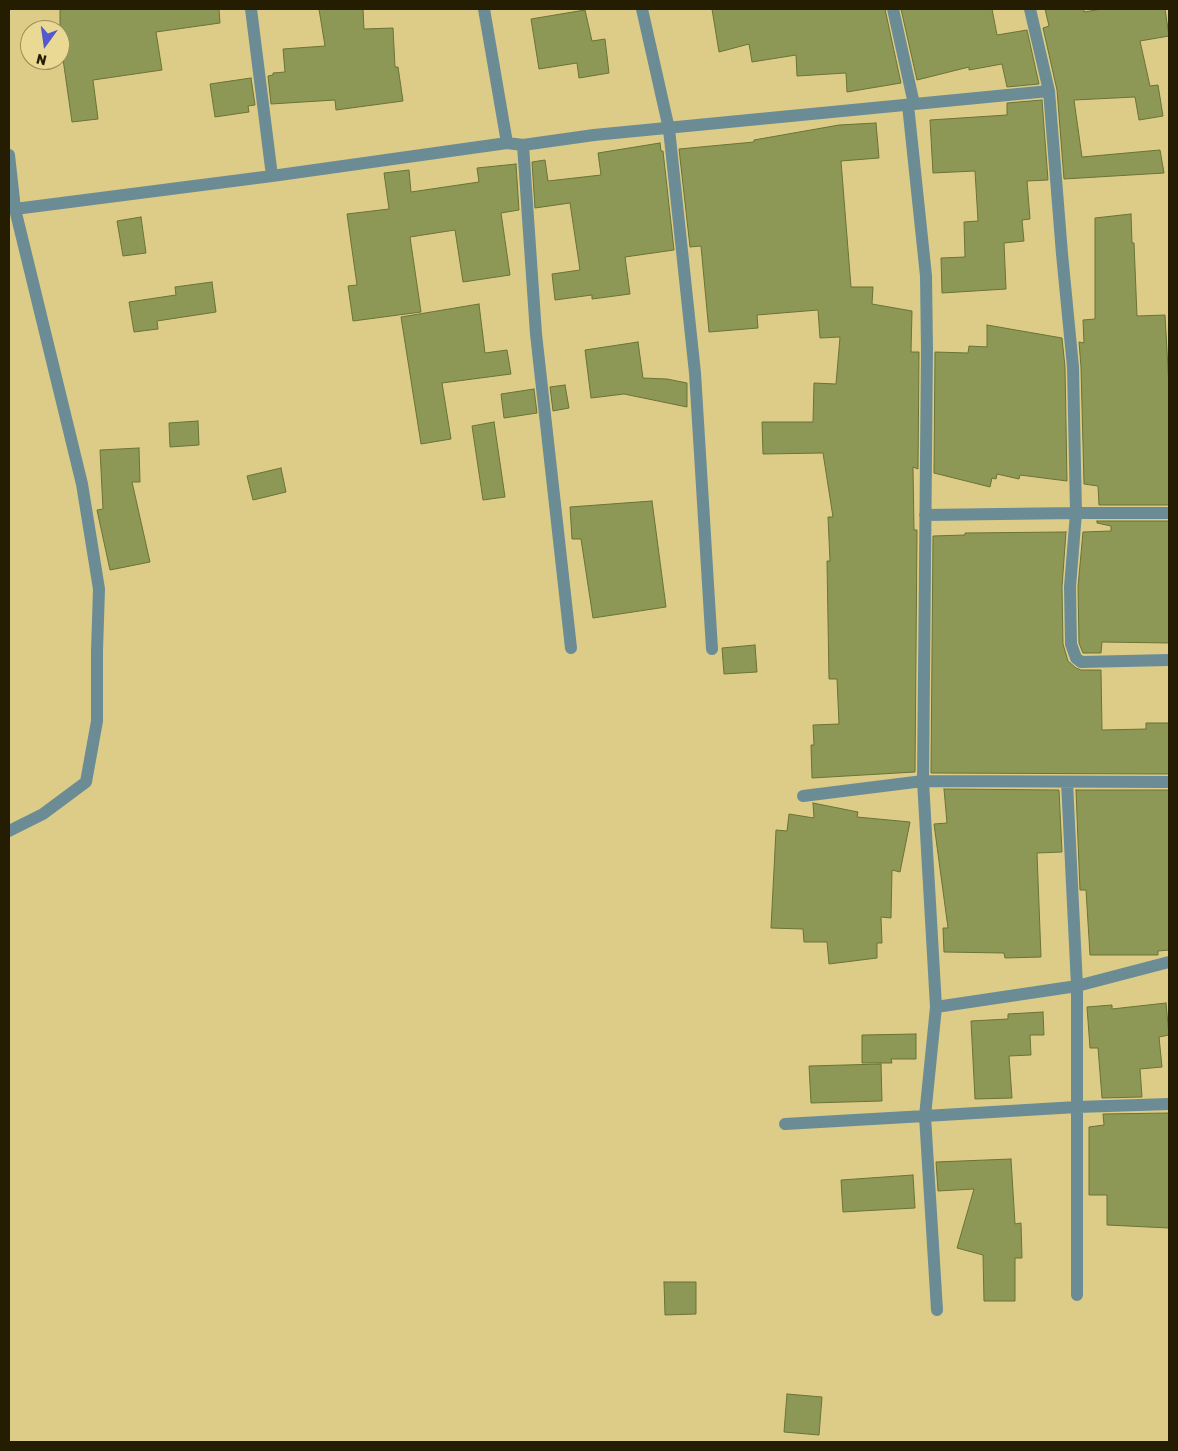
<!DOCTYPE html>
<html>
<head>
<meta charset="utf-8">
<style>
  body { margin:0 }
  #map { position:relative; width:1178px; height:1451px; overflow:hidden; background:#dccc88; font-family:Rubik,sans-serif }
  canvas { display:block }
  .frame { position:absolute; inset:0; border:10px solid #241d02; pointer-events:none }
  .north { position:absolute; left:20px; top:20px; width:50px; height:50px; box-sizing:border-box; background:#ead994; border:1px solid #9b8e5a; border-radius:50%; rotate:194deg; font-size:14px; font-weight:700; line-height:20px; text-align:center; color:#241d02 }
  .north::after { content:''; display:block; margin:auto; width:18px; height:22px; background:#5259cf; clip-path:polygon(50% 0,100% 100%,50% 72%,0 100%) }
</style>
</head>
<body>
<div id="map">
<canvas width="1178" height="1451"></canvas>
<div class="frame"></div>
<div class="north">N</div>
</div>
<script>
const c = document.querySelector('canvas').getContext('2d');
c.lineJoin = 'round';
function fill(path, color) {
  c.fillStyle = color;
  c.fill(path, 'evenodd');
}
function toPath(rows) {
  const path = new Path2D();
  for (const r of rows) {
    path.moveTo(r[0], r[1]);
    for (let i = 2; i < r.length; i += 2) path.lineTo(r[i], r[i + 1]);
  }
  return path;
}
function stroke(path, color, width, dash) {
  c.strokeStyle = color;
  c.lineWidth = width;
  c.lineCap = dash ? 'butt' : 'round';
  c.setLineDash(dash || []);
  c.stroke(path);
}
const building = toPath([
  [60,9,219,9,220,23,156,32,162,70,93,80,98,119,72,122,60,38,60,9],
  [319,9,363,9,364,29,393,28,395,67,398,67,403,101,336,110,335,100,271,104,268,76,273,75,273,73,285,72,283,49,325,46,319,9],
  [712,9,885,9,901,83,847,92,846,73,797,76,796,55,752,62,749,44,719,52,712,9],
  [901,9,992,9,997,35,1027,30,1039,84,1007,87,1002,64,969,70,969,67,917,80,901,9],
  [1045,9,1084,9,1084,12,1102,9,1165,9,1169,36,1140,41,1150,86,1158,85,1163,116,1139,120,1135,97,1074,100,1082,157,1160,150,1164,173,1064,179,1057,90,1043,28,1049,26,1045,9],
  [585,10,592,41,605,39,609,73,579,78,577,63,539,69,531,19,585,10],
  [251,78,255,105,248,106,249,112,215,117,210,84,251,78],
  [1042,100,1048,180,1027,181,1030,219,1022,220,1024,241,1004,243,1006,289,942,293,941,258,965,257,964,222,978,221,975,171,933,173,930,120,1007,115,1007,103,1042,100],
  [876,123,879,158,841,161,851,287,873,287,872,304,912,311,911,352,919,352,918,469,913,467,914,530,917,530,915,772,812,778,811,745,814,745,813,725,839,724,837,679,829,679,827,561,830,561,828,517,833,517,823,453,763,454,762,422,813,422,814,383,836,384,840,337,820,338,818,310,757,315,758,328,709,332,701,246,690,247,679,149,754,142,754,140,839,125,876,123],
  [660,143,661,151,663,151,674,250,625,257,630,294,592,299,592,295,555,300,552,274,580,270,570,203,535,208,532,162,545,160,548,181,601,175,598,153,660,143],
  [516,164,519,210,501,213,510,275,463,282,455,230,410,237,421,312,353,321,348,286,357,285,347,214,389,209,384,173,409,170,411,192,479,182,477,168,516,164],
  [1131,214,1132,243,1134,243,1137,316,1165,315,1169,386,1169,505,1099,505,1098,486,1084,484,1081,367,1079,342,1084,343,1083,320,1095,319,1095,218,1131,214],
  [141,217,146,253,123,256,117,221,141,217],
  [212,282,216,312,157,321,158,329,134,332,129,302,176,295,175,287,212,282],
  [479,304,485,353,507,350,511,374,442,383,451,439,421,444,401,317,479,304],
  [987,325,1062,338,1065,367,1067,481,1020,475,1019,479,997,474,996,479,992,478,990,487,934,473,935,352,968,353,969,346,987,347,987,325],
  [638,342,643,378,667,379,687,383,687,407,624,394,591,398,585,350,638,342],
  [565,385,569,408,553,411,550,387,565,385],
  [534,389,537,413,504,418,501,394,534,389],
  [198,421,199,445,170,447,169,423,198,421],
  [494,422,505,497,483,500,472,426,494,422],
  [139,448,140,482,132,482,150,562,110,570,97,510,103,509,100,450,139,448],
  [281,468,286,492,253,500,247,476,281,468],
  [652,501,666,607,593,618,581,539,572,539,570,507,652,501],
  [1097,521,1169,521,1169,643,1102,642,1101,653,1083,653,1079,643,1078,587,1083,532,1111,531,1111,526,1097,523,1097,521],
  [1066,532,1062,587,1063,644,1068,661,1076,668,1081,670,1101,670,1102,730,1146,729,1146,723,1169,723,1169,774,931,773,933,536,965,535,965,533,1066,532],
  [755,645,757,672,724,674,722,648,755,645],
  [944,789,1059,790,1062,852,1037,853,1041,957,1005,958,1004,953,944,952,943,928,948,928,934,824,947,823,944,789],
  [1076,790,1169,790,1169,950,1158,951,1158,955,1090,955,1086,890,1080,890,1076,790],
  [813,803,858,812,857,817,910,822,900,872,892,870,891,918,881,917,882,943,877,943,877,958,829,964,827,942,804,942,803,929,771,928,776,830,787,831,789,814,814,818,813,803],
  [1166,1003,1169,1035,1159,1037,1162,1067,1140,1069,1142,1097,1102,1098,1098,1048,1090,1048,1087,1007,1112,1005,1112,1009,1166,1003],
  [1043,1012,1044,1035,1030,1035,1031,1055,1009,1056,1012,1098,975,1099,971,1021,1008,1019,1008,1014,1043,1012],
  [916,1034,916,1059,891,1059,892,1063,862,1063,862,1035,916,1034],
  [881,1064,882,1101,811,1103,809,1066,881,1064],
  [1169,1113,1169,1228,1107,1225,1107,1195,1089,1195,1089,1127,1104,1125,1103,1114,1169,1113],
  [1011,1159,1015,1224,1021,1223,1022,1258,1015,1258,1015,1301,984,1301,983,1255,957,1248,974,1189,938,1191,936,1162,1011,1159],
  [913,1175,915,1208,843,1212,841,1180,913,1175],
  [664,1282,696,1282,696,1314,665,1315,664,1282],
  [787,1394,822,1397,819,1435,784,1432,787,1394]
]);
fill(building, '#8d9756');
stroke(building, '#6b7333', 1);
stroke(toPath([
  [251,9,272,176],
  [484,9,507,143],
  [642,9,669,129,695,373,712,649],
  [893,9,914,104],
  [1030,9,1049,91,1062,254,1073,367,1076,513,1070,587,1071,644,1076,658,1081,662,1169,660],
  [908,105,926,276,927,349,923,781,936,1007,925,1116,1077,1107,1169,1104],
  [523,145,536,334,571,648],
  [9,155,15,209,82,484,99,589,97,651,97,721,86,782,43,814,9,831],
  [15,209,272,176,507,143,523,145,594,135,1049,91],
  [925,515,1076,513,1169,513],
  [1067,782,1077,986,1077,1295],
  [803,796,923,781,1169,782],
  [936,1007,1077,986,1169,962],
  [785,1124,925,1116,937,1310]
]), '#6b8c95', 12);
</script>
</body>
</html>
